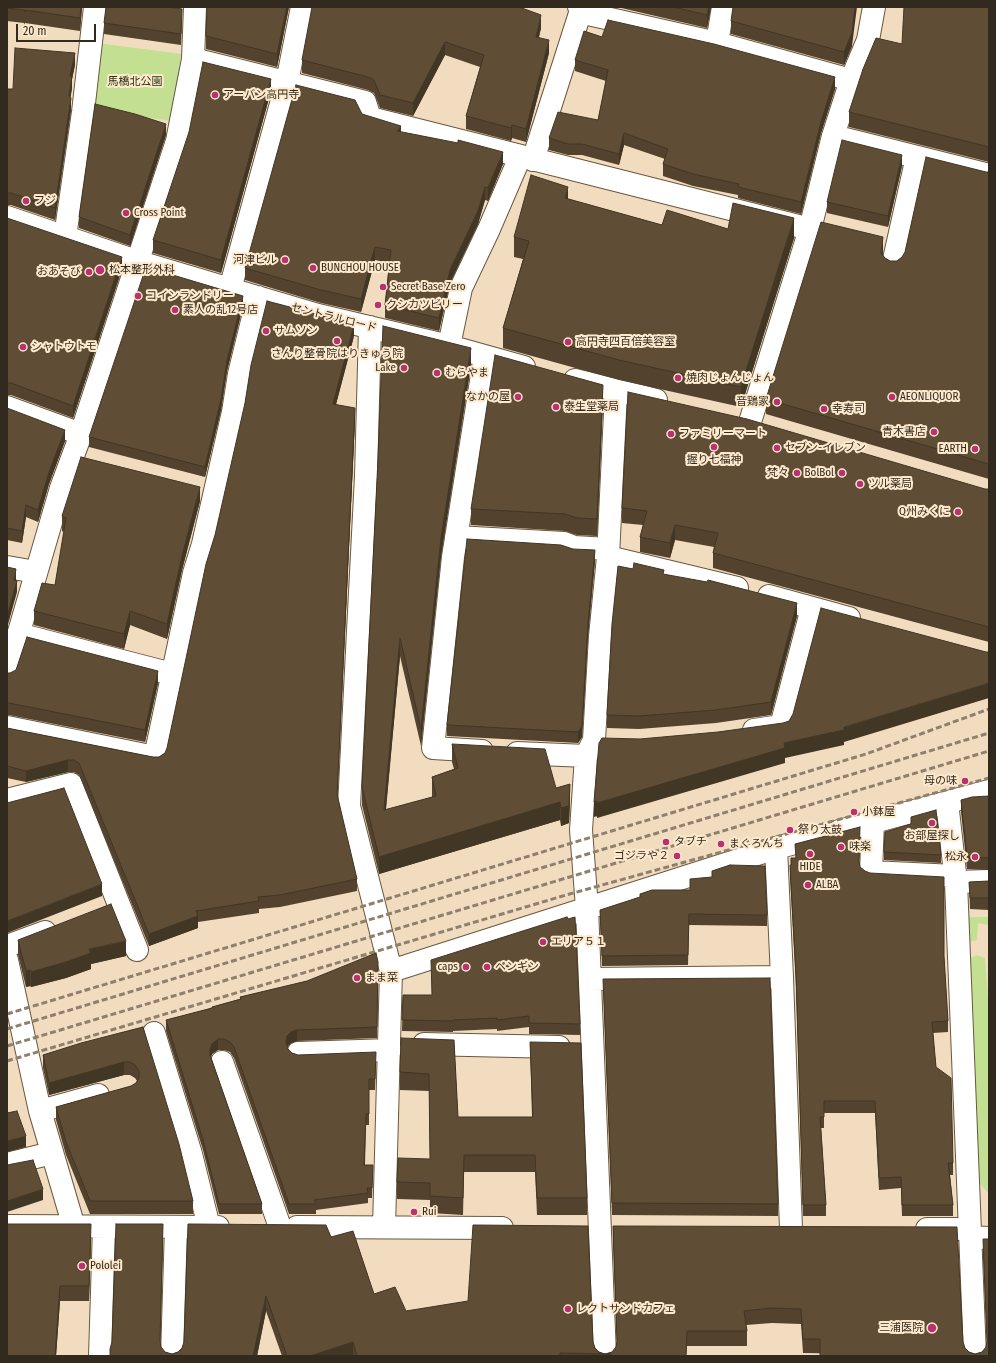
<!DOCTYPE html>
<html>
<head>
<meta charset="utf-8">
<style>
  body { margin:0 }
  #map { position:relative; width:996px; height:1363px; overflow:hidden; background:#f1dcc0; font-family:"Fira Sans Condensed",sans-serif }
  canvas { display:block }
  .frame { position:absolute; inset:0; border:8px solid #322a1f; pointer-events:none }
  .scale { position:absolute; left:16px; top:24px; width:80px; height:18px; box-sizing:border-box; border:2px solid #322a1f; border-top:0; padding-left:5px; font-size:12px; line-height:14px; white-space:nowrap; color:#322a1f; -webkit-text-stroke:3px #fee9cd; paint-order:stroke }
</style>
</head>
<body>
<div id="map">
<canvas width="996" height="1363"></canvas>
<div class="frame"></div>
<div class="scale">20 m</div>
</div>
<script>
const c = document.querySelector('canvas').getContext('2d');
c.lineJoin = 'round';
function fill(path, color) {
  c.fillStyle = color;
  c.fill(path, 'evenodd');
}
function toPath(rows) {
  const path = new Path2D();
  for (const r of rows) {
    path.moveTo(r[0], r[1]);
    for (let i = 2; i < r.length; i += 2) path.lineTo(r[i], r[i + 1]);
  }
  return path;
}
function stroke(path, color, width, dash) {
  c.strokeStyle = color;
  c.lineWidth = width;
  c.lineCap = dash ? 'butt' : 'round';
  c.setLineDash(dash || []);
  c.stroke(path);
}
function label(font, color, halo, rows, align = 'center') {
  c.font = font + ' "Fira Sans Condensed","Noto Sans JP",sans-serif';
  c.lineWidth = 4;
  c.setLineDash([]);
  c.textBaseline = 'middle';
  c.strokeStyle = halo;
  c.fillStyle = color;
  for (const [text, x, y, turn = 0] of rows) {
    c.save();
    c.translate(x, y);
    c.rotate((+turn || 0) * Math.PI / 180);
    c.textAlign = isNaN(turn) ? turn : align;
    if (halo) c.strokeText(text, 0, 0);
    c.fillText(text, 0, 0);
    c.restore();
  }
}
fill(toPath([
  [97,43,181,54,172,121,88,109],
  [967,917,989,917,989,925,978,923,977,940,969,942],
  [977,955,985,958,989,1011,989,1194,976,1179,970,958]
]), '#c2df92');
const minor = toPath([
  [579,7,588,14,717,43,851,80],
  [717,43,723,7],
  [193,59,365,102,370,118,810,229],
  [833,136,989,175],
  [533,160,582,7],
  [7,217,136,261,230,289,318,315,449,346,524,367],
  [65,237,83,112,95,7],
  [893,264,917,157],
  [230,289,287,82,302,7],
  [370,327,366,476,349,806,391,971,384,1227],
  [449,346,461,288,489,229,520,157],
  [575,380,656,400],
  [7,407,81,434],
  [750,422,810,229,833,136,851,80,868,40,874,7],
  [456,537,564,543,574,547,608,549],
  [608,557,737,588],
  [7,567,36,572],
  [769,596,849,618],
  [18,634,172,674],
  [7,673,61,488,81,434,177,141,193,59,195,7],
  [7,727,155,757,194,573,203,544,233,412,239,374,258,297],
  [754,730,781,726,812,608],
  [482,751,433,748,453,557,485,356],
  [517,753,586,756],
  [7,800,71,784,137,950],
  [947,802,956,882,975,1356],
  [873,822,871,872,955,876],
  [776,848,782,977,791,1229],
  [956,882,989,881],
  [7,946,45,932],
  [7,960,40,1111,74,1227],
  [391,971,776,848,989,791],
  [590,979,782,977],
  [154,1033,191,1154,209,1227],
  [424,1044,559,1047],
  [298,1053,390,1050],
  [222,1062,280,1227],
  [40,1111,98,1095],
  [7,1164,52,1153],
  [7,1226,218,1227],
  [297,1227,502,1228],
  [927,1229,970,1229],
  [970,1237,989,1238],
  [100,1356,104,1227],
  [172,1356,176,1227],
  [605,1356,587,908,581,830,586,756,594,740,600,636,608,557,616,392]
]);
stroke(minor, '#69573e', 24);
stroke(minor, '#fff', 22);
stroke(toPath([
  [7,1014,866,754,989,709],
  [7,1029,989,733],
  [7,1046,989,751],
  [7,1061,566,895,989,778]
]), '#8f806d', 3, [6, 3]);
fill(toPath([
  [7,7,82,7,80,31,25,23,25,25,24,23,7,21],
  [289,7,277,67,206,49,206,36],
  [617,7,711,7,707,28],
  [989,7,989,162,849,127,849,112,902,44],
  [182,19,181,45,104,34,104,23],
  [731,21,852,46,844,65,731,34],
  [541,28,539,37,549,53,526,142,512,138,511,141,466,129,466,116,480,67,445,55,413,116,380,108,374,93,368,90,302,73,302,60],
  [602,37,835,89,821,133,801,214,738,198,738,195,693,186,663,176,663,164,665,159,624,145,619,165,582,155,568,155,549,150,549,138,598,120,606,81,575,71,575,60],
  [75,65,72,79,72,88,70,98,71,110,55,220,11,205,7,205,7,89,13,89],
  [271,91,221,273,153,253,153,240],
  [362,114,401,132,503,164,488,201,485,200,478,224,450,283,439,331,385,318,385,305,389,263,375,260,361,312,321,303,245,280,245,268],
  [166,135,130,246,79,228,79,217],
  [902,166,888,227,827,213,827,202],
  [986,172,989,172,989,479,766,414,766,399,883,252,883,255,885,258,890,261,897,261,902,257],
  [568,199,662,225,728,229,794,238,741,407,619,380,503,348,503,328,523,259,514,257,514,237],
  [7,218,122,269,73,418,11,395,7,395],
  [243,306,227,371,221,410,205,477,89,447,89,437],
  [354,336,336,404,355,420,337,796,357,879,357,891,280,907,259,909,259,913,198,922,198,928,149,946,79,775,74,772,68,772,26,782,7,778,7,728,153,757,159,757,165,753],
  [471,365,441,556,421,746,400,656,386,810,432,797,432,777,454,769,452,762,452,744,556,788,570,801,569,823,561,826,560,820,379,874,362,805,362,787],
  [603,401,597,536,577,535,565,531,471,525,471,509],
  [7,408,65,441,49,484,38,522,26,517,22,543,7,540],
  [989,489,989,642,713,568,713,553,714,547,675,540,670,558,640,552,640,537,643,525,622,523,622,508],
  [200,501,182,570,167,639,130,625,124,649,34,625,34,611,55,585,64,532,62,531,62,516],
  [595,561,588,635,582,737,578,743,447,736,447,725],
  [664,574,797,616,771,715,716,723,639,729,607,728,607,715],
  [7,673,158,683,145,742,9,715,7,715],
  [989,796,989,870,967,869,961,812,961,800],
  [911,817,941,855,941,863,884,860,884,852,911,825],
  [860,839,859,862,860,867,944,956,948,1021,948,1032,933,1033,936,1067,953,1163,953,1175,950,1175,953,1205,953,1216,902,1216,901,1188,879,1190,875,1113,824,1113,824,1128,821,1128,826,1205,826,1216,803,1216,796,986,790,877,790,865,791,865,796,858,795,844],
  [989,881,989,910,970,909,969,882],
  [600,910,767,915,767,926,689,925,688,965,602,966],
  [18,940,126,956,91,964,91,969,66,978,31,987,30,986,26,987,18,955],
  [378,962,377,1038,297,1041,291,1043,287,1047,288,1049,292,1053,298,1055,376,1063,375,1090,369,1090,369,1125,366,1125,365,1165,373,1165,372,1198,368,1198,368,1203,316,1210,316,1214,289,1214,234,1058,230,1052,224,1050,218,1050,212,1054,211,1057,262,1204,262,1214,219,1214,203,1150,166,1031,166,1020,212,1008,212,1007,240,999,240,997,307,981],
  [603,979,778,1204,778,1216,612,1215],
  [403,995,580,1024,580,1035,529,1034,529,1027,497,1031,497,1029,453,1031,453,1032,402,1031],
  [143,1027,193,1201,193,1214,90,1214,66,1155,56,1120,56,1107,131,1086,136,1083,137,1081,135,1078,130,1075,124,1075,49,1095,43,1068,43,1055],
  [454,1040,458,1117,532,1117,530,1042,587,1198,587,1215,537,1215,535,1172,464,1172,463,1215,430,1213,430,1200,397,1199,397,1182,430,1159,429,1091,400,1090,400,1072],
  [613,1226,963,1342,965,1348,969,1352,975,1354,982,1352,986,1347,987,1343,983,1254,983,1239,989,1356,803,1353,801,1324,772,1323,746,1325,747,1331,747,1346,687,1346,686,1356,282,1356,266,1311,257,1356,110,1356,163,1239,160,1343,161,1347,165,1352,172,1354,178,1352,331,1237,374,1294,406,1311,593,1342,595,1348,599,1352,605,1354,612,1352,616,1347,617,1343,613,1240],
  [91,1239,89,1301,60,1301,56,1356,7,1356]
]), '#52422e');
fill(toPath([
  [81,7,82,7,80,31,80,18],
  [287,7,289,7,277,67,277,54],
  [709,7,711,7,707,28,707,15],
  [855,7,857,7,852,46,844,65,844,52],
  [541,15,541,28,536,49,536,37],
  [549,40,549,53,526,142,526,129],
  [445,42,445,55,413,116,413,103],
  [75,53,75,65,72,79,72,88,69,108,70,76],
  [835,77,835,89,821,133,801,214,801,202,821,122],
  [271,79,271,91,221,273,221,260],
  [71,98,71,110,55,220,55,208],
  [166,124,166,135,130,246,130,235],
  [512,125,512,138,511,141,511,128],
  [401,126,401,139,397,131],
  [624,133,624,145,619,165,619,154],
  [503,152,503,164,488,201,488,188],
  [902,155,902,166,888,227,888,216],
  [485,187,485,200,478,224,450,283,439,331,439,318,450,270],
  [568,187,568,207,565,198],
  [794,218,794,238,741,407,741,387],
  [883,237,883,252,881,268,881,253],
  [375,247,375,260,361,312,361,299],
  [122,257,122,269,73,418,73,406],
  [243,296,243,306,227,371,221,410,205,477,205,467,227,361],
  [354,324,354,336,333,416,333,404],
  [471,348,471,365,441,556,421,746,421,729,441,538],
  [603,385,603,401,597,536,597,519],
  [355,408,355,420,337,806,337,794],
  [65,430,65,441,49,484,38,522,38,510,49,472],
  [200,487,200,501,182,570,167,639,167,624,182,556],
  [26,505,26,517,22,543,22,531],
  [675,525,675,540,670,558,670,543],
  [595,550,595,561,588,635,582,737,578,743,578,732,588,624],
  [16,569,16,581,17,581,17,592,7,628,7,617],
  [797,603,797,616,771,715,771,702],
  [130,611,130,625,124,649,124,634],
  [400,638,400,656,384,828,384,810],
  [158,671,158,683,145,742,145,730],
  [989,683,989,698,844,742,844,745,785,758,785,763,597,818,597,803,784,743,844,727],
  [68,760,68,772,26,782,26,771],
  [570,784,570,801,569,823,561,826,561,808],
  [597,801,597,816,594,817,594,802],
  [560,802,560,820,379,874,379,857],
  [102,884,102,896,7,933,7,921],
  [198,916,198,928,149,946,149,934],
  [126,941,126,956,91,964,91,969,66,978,31,987,31,972,89,949],
  [30,970,30,986,26,987,26,971],
  [297,1030,297,1041,291,1043,287,1047,286,1042,287,1036,291,1032],
  [218,1039,218,1050,212,1054,210,1060,210,1049,212,1044],
  [124,1062,124,1075,49,1095,49,1083],
  [26,1136,26,1147,7,1152,7,1141],
  [43,1189,43,1200,7,1212,7,1201],
  [91,1224,91,1239,89,1301,89,1286],
  [163,1224,163,1239,160,1356,160,1341],
  [60,1286,60,1301,56,1356,55,1356],
  [266,1296,266,1311,257,1356,253,1356],
  [353,1342,353,1356,310,1356]
]), '#423625');
const building = toPath([
  [7,7,81,7,80,18,25,10,25,12,24,10,7,8,7,7],
  [106,7,168,7,182,9,181,34,104,23,106,7],
  [207,7,287,7,277,54,206,36,207,7],
  [312,7,519,7,541,15,536,37,549,40,526,129,512,125,511,128,466,116,484,55,445,42,413,103,380,95,374,80,368,77,302,60,312,7],
  [673,7,709,7,707,15,673,7],
  [733,7,855,7,852,33,844,52,731,21,733,7],
  [904,7,989,7,989,147,849,112,863,69,876,38,902,44,904,7],
  [608,20,714,44,835,77,821,122,801,202,738,187,739,184,693,174,663,164,668,149,624,133,619,154,582,144,568,144,549,138,558,112,598,120,608,70,575,60,584,31,602,37,608,20],
  [15,48,75,53,70,76,72,76,69,96,71,98,55,208,11,193,7,193,7,89,13,89,15,48],
  [203,62,271,79,221,260,153,240,189,132,203,62],
  [296,85,355,100,362,114,401,126,397,131,458,143,458,140,503,152,488,188,485,187,478,211,450,270,439,318,385,305,391,250,375,247,361,299,321,290,245,268,296,85],
  [95,104,135,114,166,124,130,235,79,217,95,104],
  [842,140,902,155,888,216,827,202,842,140],
  [926,157,986,172,989,172,989,464,766,399,821,222,883,237,881,253,885,258,890,261,897,261,902,257,905,252,926,157],
  [531,175,568,187,565,198,662,225,667,210,728,229,733,203,794,218,741,387,619,360,503,328,529,241,514,237,531,175],
  [7,218,122,257,73,406,11,383,7,383,7,218],
  [146,267,243,296,227,361,221,399,205,467,89,437,146,267],
  [267,301,354,324,333,404,355,408,337,794,357,879,280,895,258,897,259,901,196,911,198,916,149,934,79,763,74,760,68,760,26,771,7,766,7,728,153,757,159,757,165,753,167,748,206,564,215,535,245,403,251,365,267,301],
  [383,326,471,348,441,538,421,729,400,638,384,810,436,796,432,777,458,768,452,744,545,749,556,788,570,784,569,806,561,808,560,802,379,857,362,787,378,459,383,326],
  [495,355,603,385,597,519,577,518,565,514,471,509,495,355],
  [628,392,747,419,985,489,989,489,989,627,713,553,718,533,675,525,670,543,640,537,647,511,622,508,628,392],
  [7,408,65,430,49,472,38,510,26,505,22,531,7,528,7,408],
  [81,457,200,487,182,556,167,624,130,611,124,634,34,611,42,583,55,585,66,518,62,516,81,457],
  [467,539,561,545,573,549,595,550,588,624,582,726,578,732,447,725,467,539],
  [634,563,664,570,663,574,707,582,708,580,797,603,771,702,716,710,639,716,607,715,612,624,618,566,633,569,634,563],
  [7,567,16,569,14,580,17,581,7,617,7,567],
  [821,608,986,652,989,652,989,683,844,727,844,730,784,743,785,748,597,803,597,801,594,802,599,743,602,738,640,739,718,732,783,723,789,721,793,714,821,608],
  [27,637,158,671,145,730,9,703,7,703,7,673,10,673,16,670,27,637],
  [64,788,102,884,7,921,7,803,64,788],
  [989,796,989,858,967,857,961,800,972,797,989,796],
  [936,810,941,855,884,852,885,832,911,824,911,817,936,810],
  [860,827,859,861,860,867,865,871,870,873,944,877,944,956,948,1021,932,1022,936,1067,951,1078,953,1163,948,1163,953,1205,902,1205,901,1177,879,1178,875,1101,824,1101,824,1117,820,1117,826,1205,803,1205,796,975,790,865,791,865,791,858,796,858,795,844,860,827],
  [730,865,765,866,767,915,689,914,688,955,602,956,600,910,640,897,640,894,652,890,690,890,690,879,712,877,712,871,730,865],
  [989,881,989,898,970,898,969,882,989,881],
  [111,904,126,941,89,949,91,953,66,962,31,972,30,970,26,971,18,940,111,904],
  [567,917,568,919,575,917,580,1024,529,1023,529,1016,497,1020,497,1018,453,1020,453,1021,402,1020,403,995,432,995,431,960,567,917],
  [376,953,378,962,377,1027,297,1030,291,1032,287,1036,286,1042,288,1049,292,1053,298,1055,376,1052,375,1079,369,1079,369,1114,366,1114,364,1165,373,1165,372,1188,367,1188,368,1193,314,1200,316,1204,289,1204,234,1047,230,1042,224,1039,218,1039,212,1044,210,1049,210,1055,262,1204,219,1204,203,1140,166,1020,212,1008,212,1007,241,999,240,997,307,981,376,953],
  [770,978,778,1204,612,1203,603,979,770,978],
  [143,1027,179,1144,193,1201,90,1201,66,1142,56,1107,131,1086,136,1083,139,1078,139,1071,135,1065,130,1062,124,1062,49,1083,43,1055,81,1043,143,1027],
  [401,1038,454,1040,458,1117,533,1117,530,1042,581,1043,587,1198,537,1198,535,1155,464,1155,463,1198,430,1196,430,1183,397,1182,398,1158,430,1159,429,1074,400,1072,401,1038],
  [17,1111,26,1136,7,1141,7,1113,17,1111],
  [33,1160,43,1189,7,1201,7,1165,33,1160],
  [7,1224,91,1224,89,1286,60,1286,55,1356,7,1356,7,1224],
  [116,1224,163,1224,160,1341,161,1347,165,1352,172,1354,178,1352,182,1348,184,1342,188,1224,326,1225,331,1237,353,1231,374,1294,395,1287,406,1311,468,1301,473,1225,588,1226,593,1342,595,1348,599,1352,605,1354,612,1352,616,1347,617,1341,613,1226,957,1227,963,1342,965,1348,969,1352,975,1354,982,1352,986,1347,987,1341,983,1239,989,1239,989,1356,820,1356,820,1339,803,1339,801,1309,772,1308,744,1311,747,1331,687,1331,686,1356,611,1356,611,1354,560,1353,560,1356,357,1356,353,1342,310,1356,287,1356,266,1296,253,1356,110,1356,110,1349,112,1342,116,1224]
]);
fill(building, '#5f4d35');
stroke(building, '#423625', 1);
for (const [x, y, r, color] of [
  [215,95,4,"#b93171"],
  [26,201,4,"#b93171"],
  [126,213,4,"#b93171"],
  [285,260,4,"#b93171"],
  [313,268,4,"#b93171"],
  [100,270,5,"#b93171"],
  [89,272,4,"#b93171"],
  [383,287,4,"#b93171"],
  [138,296,4,"#b93171"],
  [378,305,4,"#b93171"],
  [175,310,4,"#b93171"],
  [266,331,4,"#b93171"],
  [337,341,4,"#b93171"],
  [568,342,4,"#b93171"],
  [23,347,4,"#b93171"],
  [404,368,4,"#b93171"],
  [437,373,4,"#b93171"],
  [678,378,4,"#b93171"],
  [518,397,4,"#b93171"],
  [892,397,4,"#b93171"],
  [777,402,4,"#b93171"],
  [556,407,4,"#b93171"],
  [824,409,4,"#b93171"],
  [934,432,4,"#b93171"],
  [671,434,4,"#b93171"],
  [714,447,4,"#b93171"],
  [777,448,4,"#b93171"],
  [975,449,4,"#b93171"],
  [797,473,4,"#b93171"],
  [842,473,4,"#b93171"],
  [860,484,4,"#b93171"],
  [958,512,4,"#b93171"],
  [965,781,4,"#b93171"],
  [854,812,4,"#b93171"],
  [932,823,4,"#b93171"],
  [790,830,4,"#b93171"],
  [666,842,4,"#b93171"],
  [721,844,4,"#b93171"],
  [841,847,4,"#b93171"],
  [810,854,4,"#b93171"],
  [677,856,4,"#b93171"],
  [975,857,4,"#b93171"],
  [808,885,4,"#b93171"],
  [543,942,4,"#b93171"],
  [466,967,4,"#b93171"],
  [487,967,4,"#b93171"],
  [357,978,4,"#b93171"],
  [414,1212,4,"#b93171"],
  [82,1266,4,"#b93171"],
  [568,1309,4,"#b93171"],
  [932,1328,5,"#b93171"]
]) {
  const dot = new Path2D();
  dot.arc(x, y, r, 0, 2 * Math.PI);
  c.fillStyle = color;
  c.fill(dot);
  stroke(dot, '#fee9cd', 1.5);
}
label('11px', '#293511', '#fee9cd', [
  ["馬橋北公園",135,82]
]);
label('11px', '#322a1f', '#fee9cd', [
  ["アーバン高円寺",223,95],
  ["フジ",34,201],
  ["Cross Point",134,213],
  ["河津ビル",277,260,"right"],
  ["BUNCHOU HOUSE",321,268],
  ["松本整形外科",109,270],
  ["おあそび",81,272,"right"],
  ["Secret Base Zero",391,287],
  ["コインランドリー",146,296],
  ["クシカツビリー",386,305],
  ["素人の乱12号店",183,310],
  ["サムソン",274,331],
  ["高円寺四百倍美容室",576,342],
  ["シャトウトモ",31,347],
  ["さんり整骨院はりきゅう院",337,354,"center"],
  ["Lake",396,368,"right"],
  ["むらやま",445,373],
  ["焼肉じょんじょん",686,378],
  ["なかの屋",510,397,"right"],
  ["AEONLIQUOR",900,397],
  ["音鶏家",769,402,"right"],
  ["泰生堂薬局",564,407],
  ["幸寿司",832,409],
  ["青木書店",926,432,"right"],
  ["ファミリーマート",679,434],
  ["セブン-イレブン",785,448],
  ["EARTH",967,449,"right"],
  ["握り七福神",714,460,"center"],
  ["梵々",789,473,"right"],
  ["BolBol",834,473,"right"],
  ["ツル薬局",868,484],
  ["Q州みくに",950,512,"right"],
  ["母の味",957,781,"right"],
  ["小鉢屋",862,812],
  ["祭り太鼓",798,830],
  ["お部屋探し",932,836,"center"],
  ["タブチ",674,842],
  ["まぐろんち",729,844],
  ["味楽",849,847],
  ["ゴジラや２",669,856,"right"],
  ["松永",967,857,"right"],
  ["HIDE",810,867,"center"],
  ["ALBA",816,885],
  ["エリア５１",551,942],
  ["caps",458,967,"right"],
  ["ペンギン",495,967],
  ["まま菜",365,978],
  ["Rui",422,1212],
  ["Pololei",90,1266],
  ["レクトサンドカフェ",576,1309],
  ["三浦医院",923,1328,"right"]
], 'left');
label('11px', '#322a1f', '#fee9cd', [
  ["セントラルロード",334,318,14]
]);
</script>
</body>
</html>
